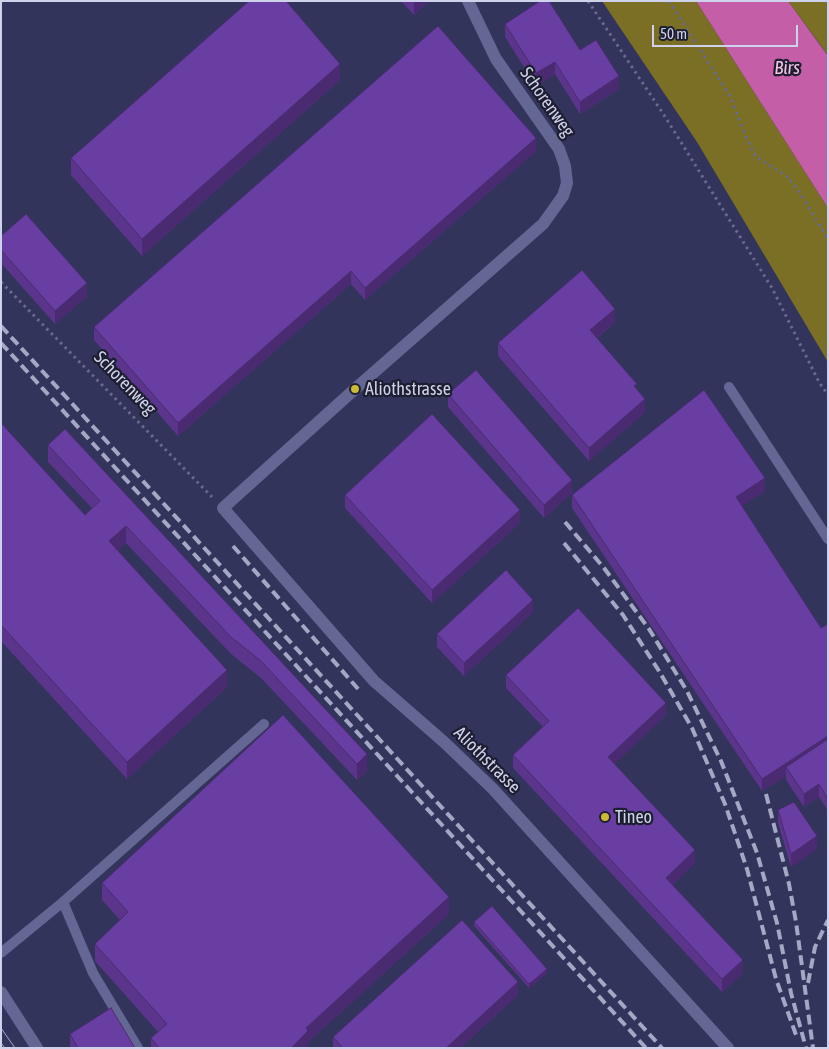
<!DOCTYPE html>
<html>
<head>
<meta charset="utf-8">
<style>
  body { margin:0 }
  #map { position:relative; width:829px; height:1049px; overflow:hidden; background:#32345b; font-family:"Asap Condensed",sans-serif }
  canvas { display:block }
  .frame { position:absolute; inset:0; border:2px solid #cfd2eb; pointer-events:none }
  .scale { position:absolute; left:652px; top:25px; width:146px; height:22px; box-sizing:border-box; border:2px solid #cfd2eb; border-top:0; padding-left:6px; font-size:15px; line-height:18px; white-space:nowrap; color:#cfd2eb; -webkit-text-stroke:4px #1d1e30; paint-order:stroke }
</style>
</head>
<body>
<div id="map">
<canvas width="829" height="1049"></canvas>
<div class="frame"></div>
<div class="scale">50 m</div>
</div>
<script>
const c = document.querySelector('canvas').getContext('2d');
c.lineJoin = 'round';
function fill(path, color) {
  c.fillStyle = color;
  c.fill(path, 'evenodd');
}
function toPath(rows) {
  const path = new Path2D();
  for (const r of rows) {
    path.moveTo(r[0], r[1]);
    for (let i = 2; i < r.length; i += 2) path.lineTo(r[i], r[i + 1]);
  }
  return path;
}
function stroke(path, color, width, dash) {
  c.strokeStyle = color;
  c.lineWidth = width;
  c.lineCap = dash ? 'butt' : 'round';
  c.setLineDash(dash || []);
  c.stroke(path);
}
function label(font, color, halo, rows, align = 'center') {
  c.font = font + ' "Asap Condensed",sans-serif';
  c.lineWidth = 4.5;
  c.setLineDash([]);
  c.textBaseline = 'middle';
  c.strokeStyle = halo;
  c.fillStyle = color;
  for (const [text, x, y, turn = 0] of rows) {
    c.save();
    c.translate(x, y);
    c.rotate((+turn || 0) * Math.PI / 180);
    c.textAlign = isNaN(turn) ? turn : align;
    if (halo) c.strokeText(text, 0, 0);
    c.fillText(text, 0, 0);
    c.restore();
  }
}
fill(toPath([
  [602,1,696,1,828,208,828,362,697,142],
  [788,1,828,1,828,56,819,43]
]), '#7b6f26');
fill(toPath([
  [696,1,788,1,828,56,828,208]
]), '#c45ea6');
stroke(toPath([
  [588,1,664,115,772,288,819,382,828,395],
  [669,1,731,98,747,140,756,157,788,177,800,193,828,239],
  [1,282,212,497]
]), '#686b8d', 3, [2.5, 4]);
stroke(toPath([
  [729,387,828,539],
  [63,902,93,973,138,1048],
  [1,953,63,902,264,724]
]), '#646793', 10);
stroke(toPath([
  [468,1,496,59,559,149,565,166,567,183,563,196,543,224,355,389,223,508,374,681,444,742,493,789,728,1048],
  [1,992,37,1048]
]), '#646793', 12);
stroke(toPath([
  [1,1028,15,1048],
  [1,1043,5,1048]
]), '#a5a8c5', 1);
stroke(toPath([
  [1,326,662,1048],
  [1,343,646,1048],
  [565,522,604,568,649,629,687,691,721,761,757,853,777,923,791,993,806,1048],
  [564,543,623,615,659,671,692,728,725,804,747,869,776,979,796,1035],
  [233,546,359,690],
  [766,794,789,884,796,922,813,1048],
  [808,983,815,947,828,920]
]), '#a5a8c5', 4, [10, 5]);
fill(toPath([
  [401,1,429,1,414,15],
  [505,24,580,50,619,89,580,114,555,74,536,86,505,37],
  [340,80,142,256,71,175,71,158],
  [536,151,365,300,351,284,178,436,94,340,94,327],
  [1,236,87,296,55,324,1,263],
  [615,322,597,338,637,389,645,412,589,461,498,356,498,343],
  [448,394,572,493,544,518,448,407],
  [1,423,85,515,92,508,48,462,48,445,65,429,367,771,357,780,261,678,231,654,126,543,118,550,227,687,127,779,1,641],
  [765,491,741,506,821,628,828,624,828,811,819,797,804,807,786,780,786,776,762,791,572,508,572,495],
  [345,495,520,523,432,603,345,508],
  [533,612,464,676,437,647,437,634],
  [506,675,666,715,614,764,695,863,672,885,743,973,722,992,513,768,513,755,543,727,506,688],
  [778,810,817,849,791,867,778,823],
  [102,883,449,914,308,1042,308,1048,151,1048,151,1038,158,1032,95,961,95,944,120,920,102,900],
  [474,922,547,973,529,988,474,926],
  [518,995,460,1048,333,1048,333,1037],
  [70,1034,135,1048,70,1048]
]), '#5a358b');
fill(toPath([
  [415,1,429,1,414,15,414,2],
  [555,62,555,74,536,86,536,73],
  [340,64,340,80,142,256,142,239],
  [619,76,619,89,580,114,580,102],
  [536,138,536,151,365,300,365,288],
  [351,271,351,284,178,436,178,423],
  [87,283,87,296,55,324,55,311],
  [615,309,615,322,590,343,590,330],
  [645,399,645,412,589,461,589,448],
  [765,478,765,491,736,510,736,497],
  [572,480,572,493,544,518,544,505],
  [520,510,520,523,432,603,432,590],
  [126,526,126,543,109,558,109,541],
  [533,600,533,612,464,676,464,663],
  [227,670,227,687,127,779,127,762],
  [666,703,666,715,608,770,608,757],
  [828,736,828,749,786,767,786,776,762,791,762,779],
  [367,754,367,771,357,780,357,764],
  [819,784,819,797,804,807,804,794],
  [817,836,817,849,791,867,791,854],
  [695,850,695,863,666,891,666,878],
  [449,897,449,914,308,1042,308,1048,291,1048,306,1028],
  [743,960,743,973,722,992,722,979],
  [547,969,547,973,529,988,529,984],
  [518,982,518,995,460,1048,446,1048]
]), '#4a2b71');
const building = toPath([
  [249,1,286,1,340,64,142,239,71,158,249,1],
  [540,1,549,1,580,50,596,40,619,76,580,102,555,62,536,73,505,24,540,1],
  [438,26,536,138,365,288,351,271,178,423,94,327,438,26],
  [26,214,87,283,55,311,1,250,1,236,26,214],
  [582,270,615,309,590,330,637,384,634,386,645,399,589,448,498,343,582,270],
  [476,370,572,480,544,505,448,394,476,370],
  [704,390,765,478,736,497,821,628,828,624,828,736,762,779,572,495,704,390],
  [432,414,520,510,432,590,345,495,432,414],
  [1,423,85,515,100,501,48,445,65,429,367,754,357,764,261,661,231,637,126,526,109,541,227,670,127,762,1,625,1,423],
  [506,570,533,600,464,663,437,634,506,570],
  [578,608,666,703,608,757,695,850,666,878,743,960,722,979,513,755,549,721,506,675,578,608],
  [283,715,449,897,306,1028,308,1031,291,1048,159,1048,151,1038,167,1024,95,944,128,912,102,883,283,715],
  [828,739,828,799,819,784,804,794,786,767,828,739],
  [794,802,817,836,791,854,778,810,794,802],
  [492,906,547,969,529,984,474,922,492,906],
  [462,920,518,982,446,1048,343,1048,333,1037,462,920],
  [111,1008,135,1048,78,1048,70,1034,111,1008]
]);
fill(building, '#693ea2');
stroke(building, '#4a2b71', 1);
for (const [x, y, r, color] of [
  [355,389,5,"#cdb938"],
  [605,817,5,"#cdb938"]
]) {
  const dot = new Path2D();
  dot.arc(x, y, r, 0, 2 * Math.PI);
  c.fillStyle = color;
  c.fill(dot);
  stroke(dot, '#1d1e30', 2);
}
label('18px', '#cfd2eb', '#1d1e30', [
  ["Schorenweg",547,102,55],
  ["Schorenweg",125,383,46],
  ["Aliothstrasse",487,760,45]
]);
label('18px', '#cfd2eb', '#1d1e30', [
  ["Aliothstrasse",365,389],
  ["Tineo",615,817]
], 'left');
label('italic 19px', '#f8c3e5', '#1d1e30', [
  ["Birs",787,68]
]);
</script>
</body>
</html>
